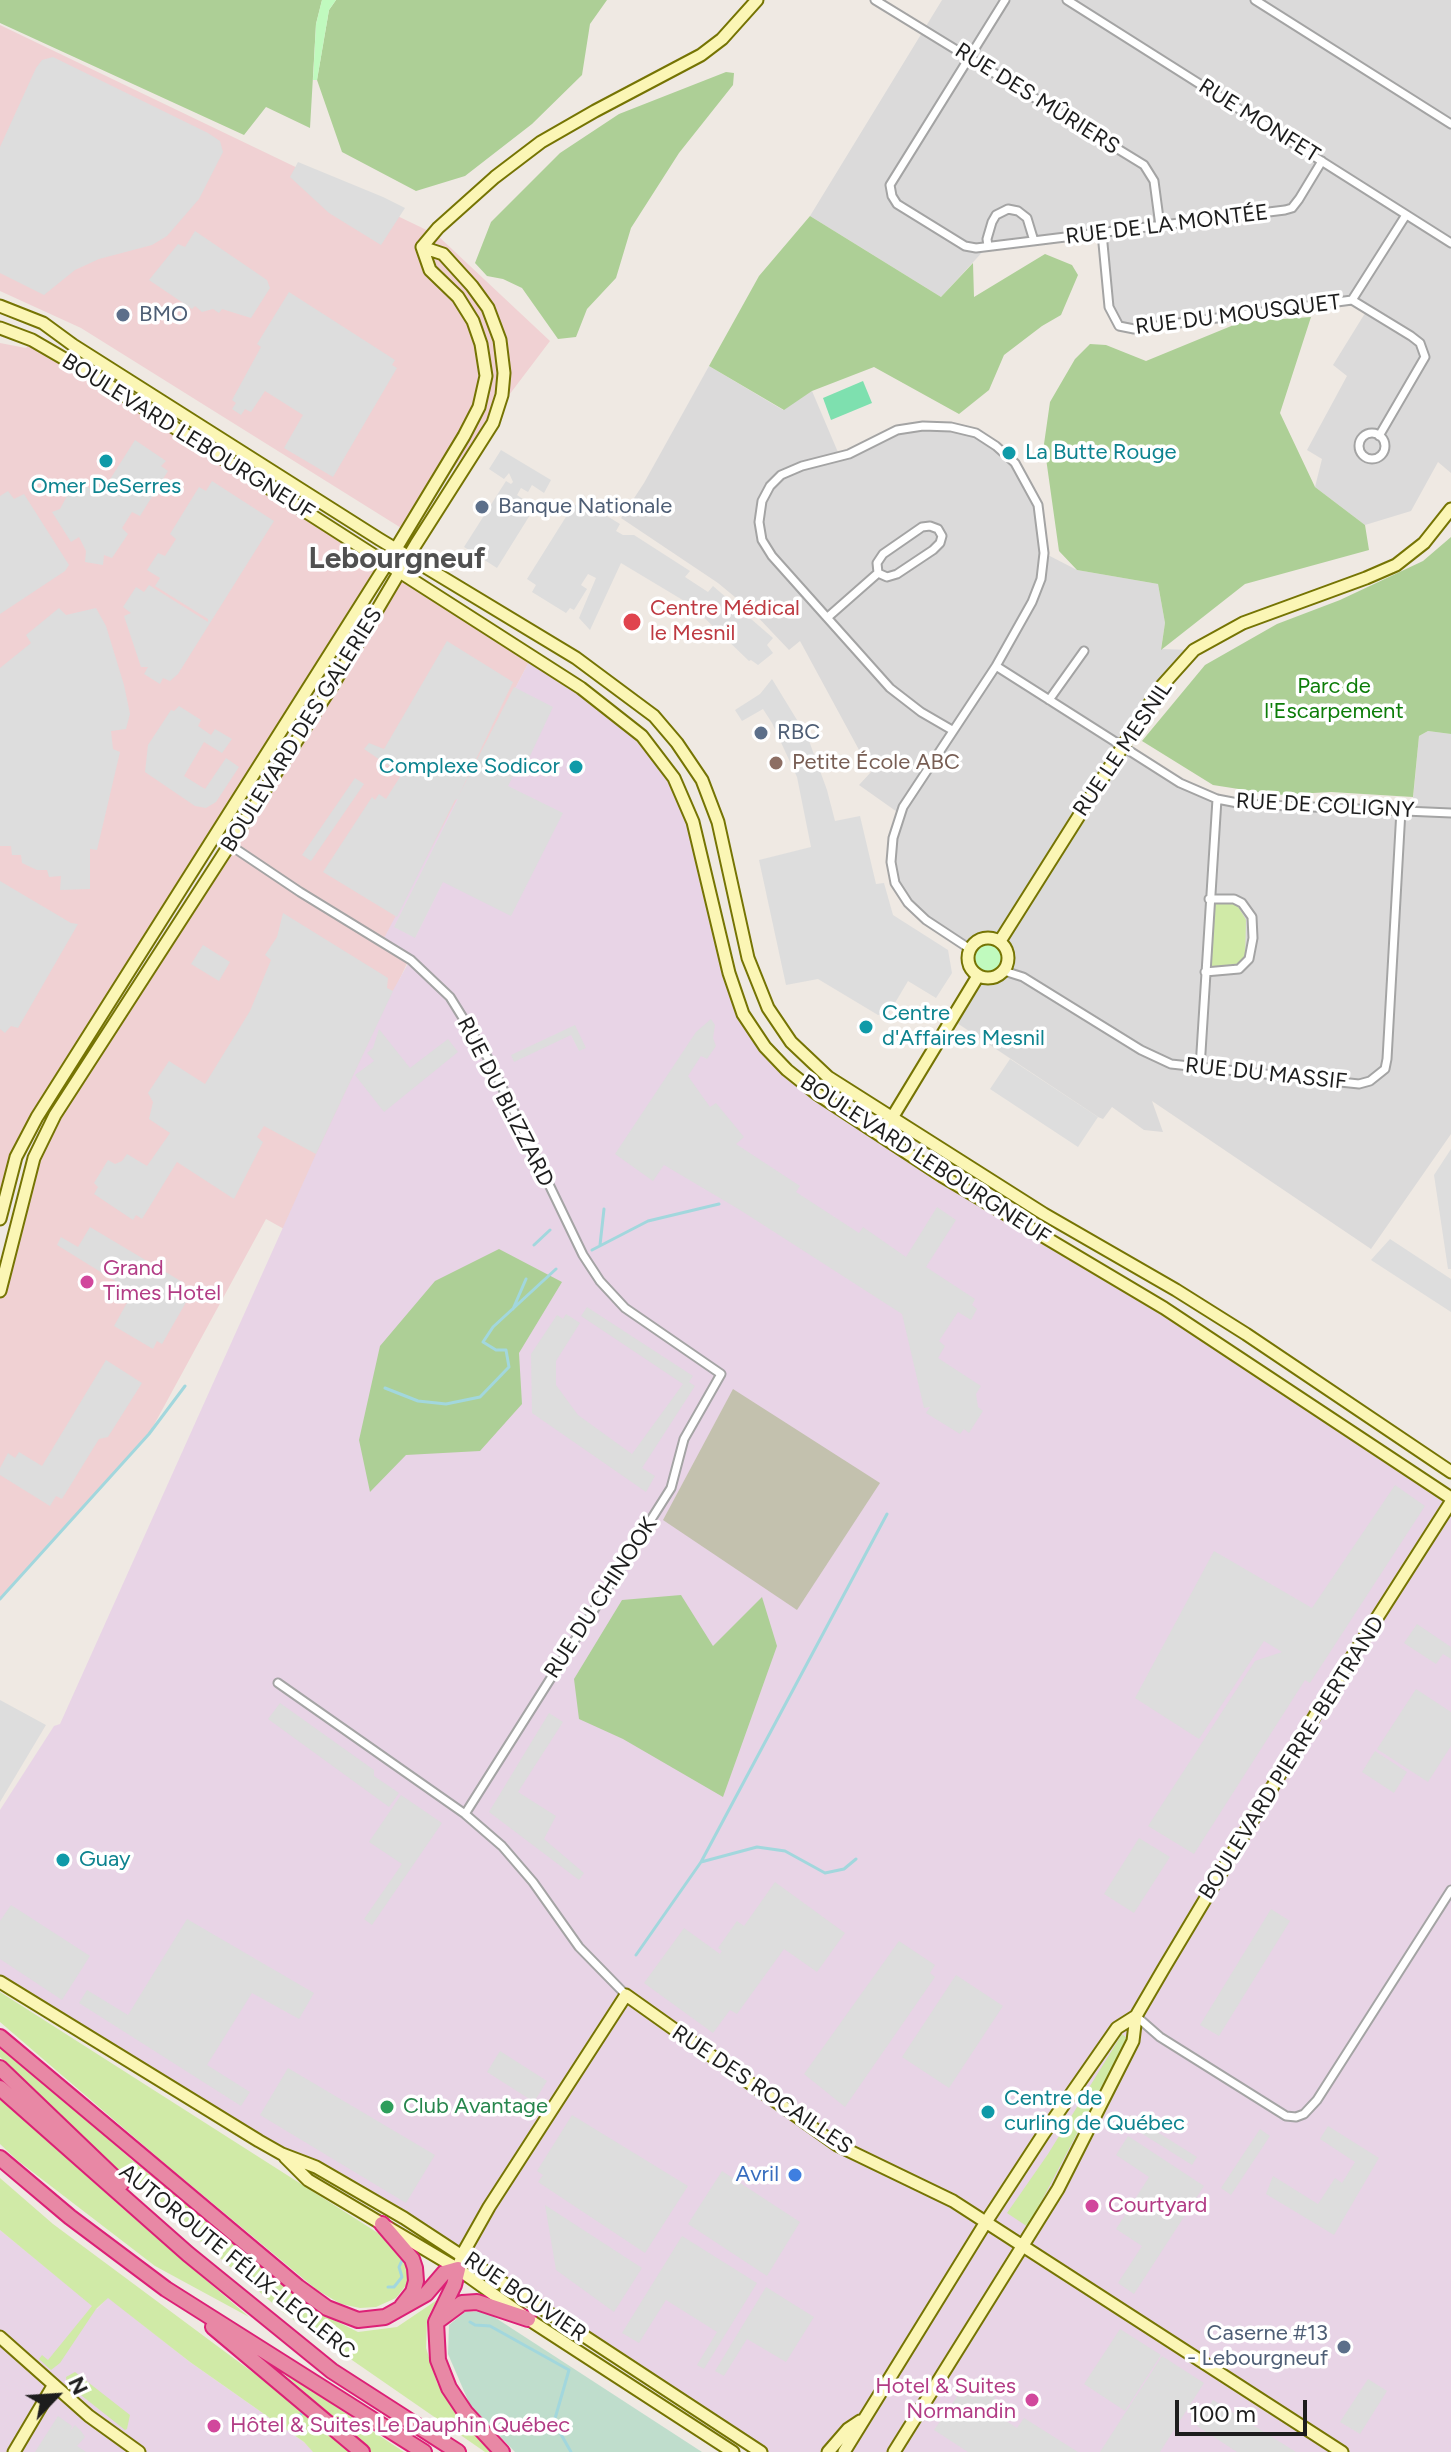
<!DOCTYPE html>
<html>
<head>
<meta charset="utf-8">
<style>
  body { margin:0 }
  #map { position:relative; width:1451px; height:2452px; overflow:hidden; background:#efe9e3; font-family:Figtree,sans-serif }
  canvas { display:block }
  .north { position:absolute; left:16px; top:2356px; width:80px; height:80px; -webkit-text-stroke:6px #fff; paint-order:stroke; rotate:65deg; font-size:22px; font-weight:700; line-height:32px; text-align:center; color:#1d1d1d }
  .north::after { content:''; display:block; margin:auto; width:28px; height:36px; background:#1d1d1d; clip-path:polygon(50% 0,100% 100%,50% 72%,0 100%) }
  .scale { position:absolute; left:1175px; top:2400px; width:132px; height:36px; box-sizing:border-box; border:4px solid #1d1d1d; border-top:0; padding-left:10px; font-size:24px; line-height:28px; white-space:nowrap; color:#1d1d1d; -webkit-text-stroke:6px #fff; paint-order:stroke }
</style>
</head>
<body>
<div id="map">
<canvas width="1451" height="2452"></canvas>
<div class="north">N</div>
<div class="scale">100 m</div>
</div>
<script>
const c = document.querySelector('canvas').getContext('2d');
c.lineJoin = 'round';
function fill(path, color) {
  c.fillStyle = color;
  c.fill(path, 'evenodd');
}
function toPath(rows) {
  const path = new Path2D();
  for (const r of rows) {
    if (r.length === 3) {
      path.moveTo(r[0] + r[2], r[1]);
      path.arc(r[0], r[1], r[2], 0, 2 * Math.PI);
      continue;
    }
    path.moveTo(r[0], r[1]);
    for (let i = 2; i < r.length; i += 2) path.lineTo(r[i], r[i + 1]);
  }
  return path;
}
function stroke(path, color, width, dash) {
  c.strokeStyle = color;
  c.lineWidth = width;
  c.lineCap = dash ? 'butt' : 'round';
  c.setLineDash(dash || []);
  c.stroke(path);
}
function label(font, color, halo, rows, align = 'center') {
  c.font = font + ' Figtree,sans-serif';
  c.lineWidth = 7;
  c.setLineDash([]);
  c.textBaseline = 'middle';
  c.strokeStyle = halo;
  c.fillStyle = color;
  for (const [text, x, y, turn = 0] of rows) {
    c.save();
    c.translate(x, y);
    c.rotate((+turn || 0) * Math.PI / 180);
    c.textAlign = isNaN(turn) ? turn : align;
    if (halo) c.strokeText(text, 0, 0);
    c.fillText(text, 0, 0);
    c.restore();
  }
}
fill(toPath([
  [942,0,1451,0,1451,473,1438,462,1411,511,1365,525,1315,487,1322,459,1307,450,1347,376,1333,365,1367,310,1352,300,1126,329,1114,318,1101,233,988,246,941,297,810,216],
  [709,366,783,410,812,391,840,457,897,430,923,426,976,433,1015,463,1038,505,1044,553,1077,570,1158,584,1165,623,1161,649,1194,650,1122,747,1217,799,1412,810,1419,736,1428,731,1451,734,1451,1134,1371,1249,1152,1101,1163,1132,1144,1130,1112,1107,1103,1119,1098,1117,951,1019,978,976,995,978,1007,967,1009,956,1006,948,996,939,988,938,981,939,970,949,926,920,895,883,891,862,900,814,859,785,871,772,800,641,789,650,753,612,718,583,621,518,644,483]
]), '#dbdada');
fill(toPath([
  [0,25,437,235,550,341,406,531,81,328,0,291],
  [32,340,386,565,16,1157,0,1219,0,343,26,348],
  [401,572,532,656,392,927,383,940,410,957,284,1229,266,1219,149,1434,0,1599,0,1291,34,1158]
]), '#f0d1d3');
fill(toPath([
  [532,656,642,736,674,778,693,822,729,973,765,1047,817,1094,1236,1355,1451,1498,1451,2452,762,2452,404,2218,282,2154,0,1982,0,1810,54,1726,60,1724,316,1154,391,994,410,960,382,942],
  [0,2230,97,2309,108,2297,190,2362,304,2442,314,2452,0,2452]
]), '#e8d4e6');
fill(toPath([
  [733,1389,880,1483,797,1610,663,1520]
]), '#c3c1ae');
fill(toPath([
  [1214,903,1233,903,1239,908,1246,920,1245,957,1233,967,1211,967],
  [0,1992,392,2242,406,2256,409,2270,407,2284,396,2298,376,2307,360,2308,341,2304,317,2290,163,2162,0,2022],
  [1122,2034,1127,2038,1028,2227,1007,2213,1048,2154],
  [0,2044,132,2160,298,2296,330,2318,358,2332,397,2327,437,2300,427,2319,426,2348,437,2383,459,2414,492,2452,485,2452,284,2313,93,2149,0,2057],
  [0,2097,121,2207,249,2317,155,2266,17,2160,0,2144],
  [0,2178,53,2224,329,2429,351,2452,313,2452,304,2442,190,2362,108,2298,96,2309,60,2363,51,2370,39,2359,42,2355,48,2360,92,2306,0,2230],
  [276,2367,404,2452,366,2452,355,2436],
  [75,2372,130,2415,127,2429,125,2430,67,2384,66,2377]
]), '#d0eaa7');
fill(toPath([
  [0,0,322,0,316,24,310,128,266,107,244,135,0,23],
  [336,0,607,0,590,24,582,75,532,124,465,176,416,191,342,152,317,80,329,10],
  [726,72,734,73,733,85,679,153,631,228,616,278,587,309,576,337,558,339,522,288,503,279,487,276,475,263,491,222,560,153,619,114],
  [810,216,941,297,973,263,974,297,1045,254,1072,265,1078,275,1061,315,1042,326,1004,355,989,390,959,414,874,367,812,391,784,410,709,366,759,276],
  [1311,317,1280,413,1315,487,1365,525,1369,550,1245,584,1161,650,1165,623,1158,584,1077,570,1059,551,1044,444,1050,402,1075,359,1090,344,1106,345,1146,361,1241,322],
  [1451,537,1451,734,1428,731,1419,736,1413,797,1331,792,1277,795,1213,785,1142,741,1205,665,1277,624,1340,600,1423,561],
  [499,1249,562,1282,519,1353,522,1404,480,1451,406,1455,370,1492,359,1440,380,1346,435,1281],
  [681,1595,713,1646,762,1597,777,1646,723,1797,623,1739,579,1719,574,1679,622,1600]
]), '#adcf96');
fill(toPath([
  [485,2311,702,2452,515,2452,470,2405,448,2354,449,2325,465,2312]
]), '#bfddcc');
fill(toPath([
  [322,0,336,0,329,10,317,80,313,80,316,24],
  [988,958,20]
]), '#c0fabe');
fill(toPath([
  [863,381,872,403,831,420,823,398]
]), '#7ee0af');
fill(toPath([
  [53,57,208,133,220,141,223,152,199,199,167,236,152,245,99,259,75,270,44,295,0,273,0,147,36,68,42,60],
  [298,162,383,197,405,208,381,245,329,213,290,177],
  [195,231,267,280,270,288,251,318,222,309,219,313,213,309,202,312,195,306,192,309,149,280,178,244,185,247],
  [289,292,395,360,392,365,397,368,333,477,284,448,303,415,265,391,251,412,245,409,241,415,232,409,236,403,232,400,261,347,257,344],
  [135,440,166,461,161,466,168,471,140,516,132,512,122,528,128,534,112,558,104,555,103,565,85,562,86,551,79,537,71,542,52,512,60,509,76,479,100,495],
  [501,450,551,480,544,493,532,485,528,492,521,488,517,495,535,507,497,568,464,547,506,481,511,484,513,482,509,473,504,479,489,469],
  [212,481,274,521,178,674,170,681,163,678,160,684,144,674,148,667,141,667,124,616,131,613,123,607,136,587,144,592,149,585,208,622,208,619,155,586,160,578,147,570,158,553,165,556,176,539,170,534,199,487,206,491],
  [8,491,14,499,24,494,69,565,65,571,0,614,0,496],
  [586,503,620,524,616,531,623,535,634,535,690,571,685,577,708,592,713,586,773,638,767,645,773,653,758,665,751,660,749,661,691,605,621,563,590,630,579,618,596,578,588,574,581,585,587,589,574,610,570,608,566,613,532,592,536,585,527,579,574,504,582,509],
  [59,608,66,615,96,608,106,626,124,685,130,714,126,729,111,731,113,749,120,752,97,850,90,849,90,889,60,890,61,876,49,877,47,870,37,870,22,863,21,855,12,855,11,846,0,846,0,668,31,643,26,635],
  [447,641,513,682,458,797,514,687,553,707,522,773,516,770,508,786,563,813,511,916,443,882,415,938,394,927,458,799,455,800,397,917,323,872,372,797,375,800,379,794,386,799,405,769,396,763,392,768,364,749,369,743,384,749],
  [772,679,808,738,827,790,835,821,860,816,876,884,884,883,893,915,948,950,952,973,936,998,908,981,889,1013,878,1015,818,979,786,985,759,860,811,847,797,777,772,723,763,709,742,721,735,710,760,694],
  [179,706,201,720,198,726,211,735,215,729,232,739,222,753,204,742,184,776,205,789,226,758,239,767,216,802,206,808,195,806,145,772,148,745,171,710,174,711],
  [355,778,364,784,311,861,302,855],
  [0,881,71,923,78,924,18,1028,11,1026,5,1033,0,1029],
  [283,913,388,978,387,988,393,991,316,1154,264,1126,257,1137,263,1142,234,1199,177,1162,142,1219,136,1215,133,1220,94,1194,98,1187,94,1183,108,1160,115,1164,122,1161,127,1154,147,1166,170,1133,149,1119,153,1102,148,1093,169,1061,205,1084,250,1011,271,960,265,955,277,937],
  [203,945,230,962,219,981,191,964],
  [711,1019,715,1025,713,1038,716,1046,707,1059,701,1056,688,1076,710,1107,716,1103,744,1137,736,1144,800,1186,796,1192,859,1233,863,1227,906,1257,937,1207,956,1220,926,1267,975,1299,972,1305,977,1309,971,1320,958,1312,939,1341,945,1346,938,1358,981,1386,976,1394,978,1407,983,1411,969,1433,964,1429,960,1434,926,1413,930,1407,924,1408,902,1314,740,1210,664,1165,653,1181,615,1154,696,1032],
  [575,1025,586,1048,579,1051,571,1035,514,1062,511,1055],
  [379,1029,410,1068,448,1039,458,1052,384,1112,355,1075,374,1061,367,1053,373,1048],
  [1010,1059,1098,1117,1078,1147,990,1089],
  [1451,1149,1451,1269,1448,1269,1434,1175],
  [90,1227,184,1283,179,1292,189,1297,162,1344,157,1341,153,1349,114,1326,133,1292,57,1245,61,1237,78,1247],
  [1390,1239,1451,1279,1451,1312,1371,1260],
  [587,1307,693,1376,689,1382,695,1386,642,1468,655,1476,646,1492,532,1413,531,1354,557,1315,563,1319,566,1314,580,1323,556,1361,556,1385,578,1415,632,1454,683,1384,581,1316],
  [106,1360,142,1383,108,1437,99,1439,62,1499,56,1496,50,1506,0,1475,0,1468,8,1453,15,1458,19,1452,42,1466],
  [1395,1485,1425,1506,1310,1683,1305,1680,1194,1854,1148,1826,1255,1661,1282,1652,1264,1641,1199,1739,1135,1698,1214,1551,1312,1608],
  [1417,1624,1451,1647,1451,1659,1443,1654,1436,1664,1404,1643],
  [1416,1689,1451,1712,1451,1746,1428,1782,1377,1749],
  [0,1700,46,1725,0,1802],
  [280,1703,374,1770,374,1776,399,1793,389,1807,268,1719],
  [549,1713,563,1722,518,1792,556,1816,544,1839,584,1873,579,1880,489,1812],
  [1375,1751,1407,1772,1394,1793,1362,1772],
  [401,1795,442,1823,372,1925,364,1919,402,1864,369,1842],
  [1139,1838,1170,1857,1134,1913,1104,1894],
  [775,1882,845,1933,817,1972,784,1949,737,2014,730,2010,713,2033,644,1983,684,1928,720,1954,722,1951,718,1948,737,1921,744,1926],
  [11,1905,90,1956,62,2000,0,1959,0,1921],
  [1271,1909,1290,1921,1219,2036,1200,2025],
  [187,1919,314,1993,299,2019,252,1993,207,2065,250,2092,241,2106,79,2003,87,1990,128,2015],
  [899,1941,935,1965,930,1973,935,1977,845,2107,804,2074],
  [956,1975,1003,2006,949,2088,902,2057],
  [500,2051,547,2081,534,2102,487,2072],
  [288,2068,435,2155,406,2203,260,2115],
  [572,2115,688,2186,645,2253,538,2182,543,2175,537,2171],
  [1130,2115,1197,2157,1192,2165,1125,2123],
  [1328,2126,1379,2158,1334,2235,1266,2194,1273,2176,1318,2204,1335,2178,1342,2183,1355,2162,1320,2139],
  [1260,2129,1270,2136,1231,2195,1221,2188],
  [1128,2136,1204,2186,1134,2294,1118,2283,1142,2246,1116,2229,1149,2177,1116,2155],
  [722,2171,800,2222,767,2276,688,2224],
  [545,2205,642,2268,614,2312,556,2270],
  [682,2236,757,2283,704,2369,697,2365,717,2332,666,2300,639,2343,622,2333],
  [766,2287,814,2317,786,2362,747,2339,724,2376,715,2371],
  [1120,2329,1161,2355,1125,2411,1084,2384],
  [1162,2356,1204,2383,1160,2452,1100,2452],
  [1368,2379,1387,2391,1360,2434,1340,2422],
  [979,2380,998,2391,994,2398,1006,2406,1000,2417,1017,2428,1024,2418,1078,2452,968,2452,934,2430,963,2388],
  [1213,2400,1296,2452,1237,2452,1197,2426],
  [58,2416,72,2426,70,2431,75,2425,81,2431,85,2437,77,2446,86,2452,35,2452]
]), '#ddd');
stroke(toPath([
  [534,1245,550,1230],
  [600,1245,604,1209],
  [592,1250,648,1221,719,1204],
  [513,1309,526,1279],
  [385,1388,418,1401,446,1404,480,1397,509,1367,506,1350,496,1350,483,1342,493,1327,556,1269],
  [0,1599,149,1434,185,1386],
  [701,1862,757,1847,785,1851,825,1873,844,1869,856,1859],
  [636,1955,701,1862,887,1514],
  [388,2287,394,2287,402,2277,399,2267,403,2258],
  [470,2322,475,2325,490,2326,569,2370,554,2422,571,2452],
  [292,2426,302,2413]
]), '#a2d7dd', 3);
const street = toPath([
  [875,0,1144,165,1154,181,1160,226],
  [1005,0,890,185,892,196,897,204,965,246,976,248,1285,210,1292,208,1299,199,1322,161],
  [1067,0,1451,243],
  [1255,0,1451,124],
  [1102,233,1109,307,1119,326,1134,329,1352,300,1406,215],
  [988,246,987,239,992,222,996,215,1008,209,1018,211,1027,218,1034,241],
  [1352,300,1411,336,1420,343,1425,357,1379,436],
  [1372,446,13],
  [828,617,878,573,877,563,883,554,922,527,930,526,938,529,942,536,940,543,933,550,897,574,887,577,878,573],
  [996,666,1180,783,1217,799,1243,804,1451,813],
  [1049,700,1084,651],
  [952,730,921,712,890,688,772,556,762,540,759,522,762,501,770,486,781,475,802,466,849,454,897,430,923,426,951,427,976,433,996,446,1015,463,1038,505,1044,553,1041,579,1032,602,996,666,903,807,893,838,891,862,895,883,908,903,926,920,970,949],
  [215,835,300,892,411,960,450,997,489,1060,583,1255,600,1281,625,1308,721,1374,684,1439,671,1488,465,1814],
  [1004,971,1023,977,1141,1050,1171,1064,1359,1084,1370,1081,1385,1069,1387,1059,1401,810],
  [1205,972,1239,969,1249,959,1253,938,1252,917,1242,903,1234,899,1209,899],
  [1200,1068,1217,799],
  [278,1683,465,1814,502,1846,533,1882,579,1947,626,1995],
  [1136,2016,1160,2037,1286,2116,1296,2117,1304,2114,1317,2100,1451,1890]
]);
const secondary = toPath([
  [422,247,438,228,495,177,541,142,595,111,701,55,722,39,757,0],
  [0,306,43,323,73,345,379,539,576,658,654,716,677,743,702,780,718,822,748,958,768,1008,791,1042,828,1077,1044,1214,1176,1290,1246,1334,1451,1472],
  [0,328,32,340,94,376,581,688,642,736,674,778,693,822,729,973,743,1014,765,1047,787,1070,817,1094,942,1176,1164,1308,1451,1498],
  [988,958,20],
  [1000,941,1159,689,1194,650,1243,623,1366,578,1396,565,1424,543,1451,509],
  [881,1136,978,976],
  [0,1219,16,1157,37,1117,386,565,464,436,479,407,486,376,481,344,473,321,458,297,430,270,422,247],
  [0,1291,34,1158,55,1115,334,683,416,544,493,423,502,395,504,373,500,340,488,308,472,286,443,254,422,247],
  [0,1982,259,2141,282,2154,316,2167,404,2218,761,2452],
  [285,2157,308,2180,458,2269,528,2319,733,2452],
  [458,2269,462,2255,489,2207,626,1995,837,2145,953,2201,1342,2452],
  [0,2337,89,2416,139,2452],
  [14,2452,53,2386],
  [828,2452,848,2429,860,2421],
  [844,2452,986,2222,1044,2133,1117,2028,1136,2016],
  [894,2452,1058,2189,1133,2041,1136,2016,1164,1968,1322,1704,1451,1502]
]);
const highway = toPath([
  [0,2037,298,2287,327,2308,358,2320,385,2317,426,2294,444,2273,458,2269,454,2285,436,2322,438,2360,449,2388,465,2412,502,2452],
  [0,2068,121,2184],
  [0,2088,188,2254,332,2371,458,2452],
  [0,2158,70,2217,166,2289,424,2452],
  [382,2224,412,2259,415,2268,416,2281,413,2292,402,2306],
  [439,2320,462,2303,477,2302,528,2319],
  [213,2327,362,2452]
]);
stroke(street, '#a4a4a4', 11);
stroke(secondary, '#757403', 15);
stroke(highway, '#dc2076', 18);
stroke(street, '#fff', 7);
stroke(secondary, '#fbf6b5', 11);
stroke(highway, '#e888a5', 14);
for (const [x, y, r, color] of [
  [123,315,8,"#5c6f8a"],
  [1009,453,8,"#0f9aa8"],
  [106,461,8,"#0f9aa8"],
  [482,507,8,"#5c6f8a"],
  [632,622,10,"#e0444e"],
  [761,733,8,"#5c6f8a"],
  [776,763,8,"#8d6e63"],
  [576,767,8,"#0f9aa8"],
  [866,1027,8,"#0f9aa8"],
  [87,1282,8,"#d1479c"],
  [63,1860,8,"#0f9aa8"],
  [387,2107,8,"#2e9e5b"],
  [988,2112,8,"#0f9aa8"],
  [795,2175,8,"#3f7fe0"],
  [1092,2206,8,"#d1479c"],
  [1344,2347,8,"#5c6f8a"],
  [1032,2400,8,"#d1479c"],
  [214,2426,8,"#d1479c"]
]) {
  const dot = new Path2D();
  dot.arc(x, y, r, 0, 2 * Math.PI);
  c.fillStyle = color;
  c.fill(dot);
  stroke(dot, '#fff', 3);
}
label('22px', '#1d1d1d', '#fff', [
  ["RUE DES MÛRIERS",1037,99,32],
  ["RUE MONFET",1259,121,32],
  ["RUE DE LA MONTÉE",1167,225,-7],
  ["RUE DU MOUSQUET",1238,315,-7],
  ["BOULEVARD LEBOURGNEUF",188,437,32],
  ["BOULEVARD DES GALERIES",302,730,-58],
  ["RUE LE MESNIL",1123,749,-56],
  ["RUE DE COLIGNY",1325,806,3],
  ["RUE DU MASSIF",1266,1074,6],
  ["RUE DU BLIZZARD",505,1102,63],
  ["BOULEVARD LEBOURGNEUF",925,1160,33],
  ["RUE DU CHINOOK",601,1598,-57],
  ["BOULEVARD PIERRE-BERTRAND",1292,1758,-58],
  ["RUE DES ROCAILLES",762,2090,34],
  ["AUTOROUTE FÉLIX-LECLERC",237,2262,39],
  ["RUE BOUVIER",525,2297,34]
]);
label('22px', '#4e5e75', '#fff', [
  ["BMO",139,315],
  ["Banque Nationale",498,507],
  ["RBC",777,733],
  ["Caserne #13",1328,2334,"right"],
  ["- Lebourgneuf",1328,2359,"right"]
], 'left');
label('22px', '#0d838f', '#fff', [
  ["La Butte Rouge",1025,453],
  ["Omer DeSerres",106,487,"center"],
  ["Complexe Sodicor",560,767,"right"],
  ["Centre",882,1014],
  ["d'Affaires Mesnil",882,1039],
  ["Guay",79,1860],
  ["Centre de",1004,2099],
  ["curling de Québec",1004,2124]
], 'left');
label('22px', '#be3a42', '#fff', [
  ["Centre Médical",650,609],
  ["le Mesnil",650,634]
], 'left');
label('22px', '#0d7d09', '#fff', [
  ["Parc de",1334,687],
  ["l'Escarpement",1334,712]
]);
label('22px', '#785e54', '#fff', [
  ["Petite École ABC",792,763]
], 'left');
label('22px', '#b23c85', '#fff', [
  ["Grand",103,1269],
  ["Times Hotel",103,1294],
  ["Courtyard",1108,2206],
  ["Hotel & Suites",1016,2387,"right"],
  ["Normandin",1016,2412,"right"],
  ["Hôtel & Suites Le Dauphin Québec",230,2426]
], 'left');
label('22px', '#27864d', '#fff', [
  ["Club Avantage",403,2107]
], 'left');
label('22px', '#366cbe', '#fff', [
  ["Avril",779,2175]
], 'right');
label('bold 30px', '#505050', '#fff', [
  ["Lebourgneuf",397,559]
]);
</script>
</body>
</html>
